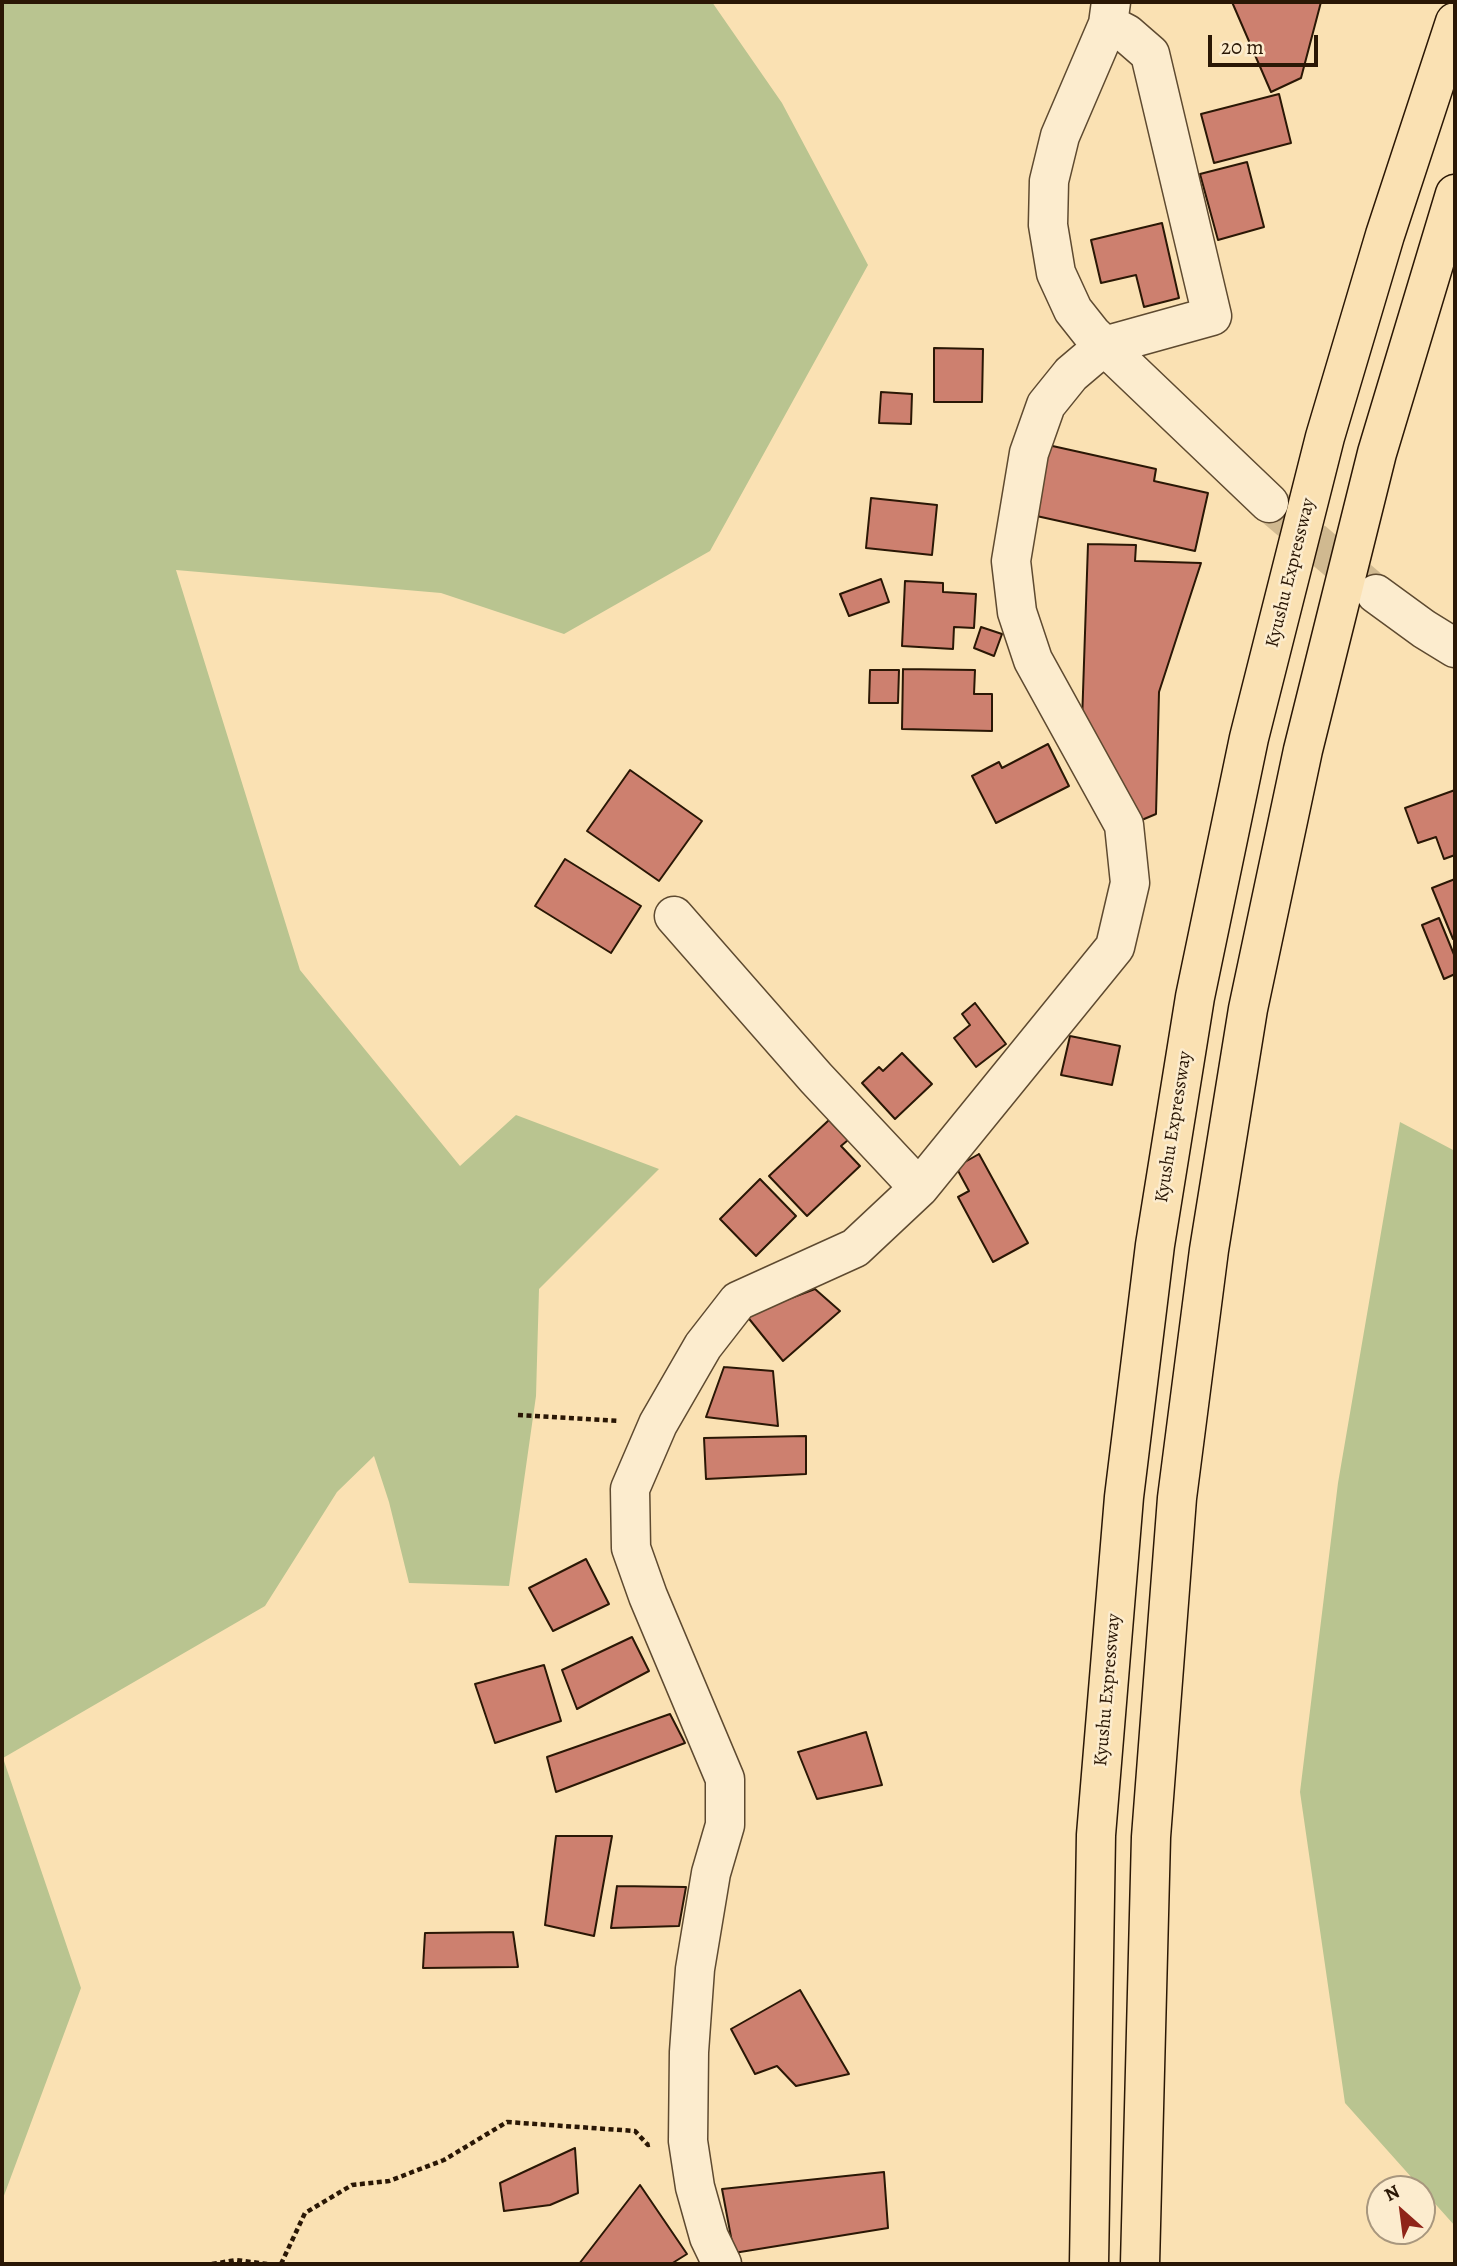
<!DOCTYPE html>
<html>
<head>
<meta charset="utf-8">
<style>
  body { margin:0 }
  #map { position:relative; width:1457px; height:2266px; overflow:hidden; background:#fae1b3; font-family:Alegreya,serif }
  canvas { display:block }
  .frame { position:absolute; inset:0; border:4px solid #2a1705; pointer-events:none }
  .north { position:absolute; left:1366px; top:2175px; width:70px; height:70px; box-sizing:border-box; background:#fcecce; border:2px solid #a8977e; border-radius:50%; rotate:332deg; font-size:19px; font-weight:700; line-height:28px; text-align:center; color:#2a1705 }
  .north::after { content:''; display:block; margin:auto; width:24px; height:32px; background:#8f2418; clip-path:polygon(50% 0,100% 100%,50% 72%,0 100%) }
  .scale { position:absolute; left:1208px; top:35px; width:110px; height:32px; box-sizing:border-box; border:4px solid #2a1705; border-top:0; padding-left:9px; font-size:21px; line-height:24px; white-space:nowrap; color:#2a1705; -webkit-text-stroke:5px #fcecce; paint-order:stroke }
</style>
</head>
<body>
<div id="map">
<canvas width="1457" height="2266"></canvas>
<div class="frame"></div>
<div class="north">N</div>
<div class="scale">20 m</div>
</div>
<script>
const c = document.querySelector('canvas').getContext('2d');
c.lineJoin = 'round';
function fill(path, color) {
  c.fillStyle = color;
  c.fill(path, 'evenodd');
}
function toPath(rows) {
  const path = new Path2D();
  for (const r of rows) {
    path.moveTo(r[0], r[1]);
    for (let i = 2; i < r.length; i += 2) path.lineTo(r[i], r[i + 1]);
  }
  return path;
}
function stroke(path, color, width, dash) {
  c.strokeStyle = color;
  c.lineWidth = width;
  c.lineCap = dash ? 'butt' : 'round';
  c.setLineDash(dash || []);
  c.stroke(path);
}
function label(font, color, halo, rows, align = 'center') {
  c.font = font + ' Alegreya,serif';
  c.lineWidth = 5;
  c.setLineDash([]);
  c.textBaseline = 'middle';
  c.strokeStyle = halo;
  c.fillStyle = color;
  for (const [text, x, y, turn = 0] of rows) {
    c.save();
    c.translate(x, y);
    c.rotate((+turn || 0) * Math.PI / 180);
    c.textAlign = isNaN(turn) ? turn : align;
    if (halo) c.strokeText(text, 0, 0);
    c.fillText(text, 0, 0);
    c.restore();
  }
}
fill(toPath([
  [2,2,712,2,782,103,868,265,710,551,564,634,441,593,176,570,300,970,460,1166,516,1115,659,1169,539,1289,536,1396,509,1586,409,1583,389,1502,374,1456,337,1492,265,1606,3,1758,81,1988,2,2201],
  [1400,1122,1455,1151,1455,2226,1345,2103,1300,1792,1338,1483]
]), '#b9c490');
const building = toPath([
  [1232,2,1321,2,1301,78,1271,92,1232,2],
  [1279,94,1291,143,1214,163,1201,114,1279,94],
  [1247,162,1264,227,1218,240,1200,174,1247,162],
  [1162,223,1179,298,1144,307,1136,275,1101,283,1091,240,1162,223],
  [934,348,983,349,982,402,934,402,934,348],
  [881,392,912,394,911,424,879,423,881,392],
  [1048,445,1156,469,1154,481,1208,493,1195,551,1032,515,1048,445],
  [871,498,937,505,932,555,866,548,871,498],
  [1088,544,1136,545,1135,561,1201,563,1159,692,1156,814,1137,822,1082,722,1088,544],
  [881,579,889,602,849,616,840,594,881,579],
  [905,581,943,583,943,592,976,594,974,628,954,627,953,649,902,646,905,581],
  [981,627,1002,634,994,656,974,648,981,627],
  [903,669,975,670,974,694,992,694,992,731,902,729,903,669],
  [870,670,899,670,898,703,869,703,870,670],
  [1048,744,1069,786,996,823,972,776,999,762,1002,768,1048,744],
  [630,770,702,821,659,881,587,831,630,770],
  [1455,790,1455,855,1444,859,1436,837,1418,843,1405,808,1455,790],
  [565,859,641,906,611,953,535,906,565,859],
  [1455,879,1455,938,1453,939,1432,888,1455,879],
  [1439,918,1455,957,1455,974,1444,979,1422,925,1439,918],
  [975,1003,1006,1044,976,1067,954,1038,970,1025,962,1014,975,1003],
  [1070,1036,1120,1046,1112,1085,1061,1075,1070,1036],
  [902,1053,932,1084,895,1119,862,1083,879,1067,883,1071,902,1053],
  [829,1120,848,1140,841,1146,860,1166,807,1216,769,1176,829,1120],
  [979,1154,1028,1243,993,1262,958,1197,969,1191,956,1167,979,1154],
  [760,1179,796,1216,756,1256,720,1219,760,1179],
  [815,1289,840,1311,783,1361,746,1315,815,1289],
  [724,1367,773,1371,778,1426,706,1417,724,1367],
  [806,1436,806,1474,706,1479,704,1438,806,1436],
  [586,1559,609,1604,553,1631,529,1588,586,1559],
  [632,1637,649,1671,577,1709,562,1670,632,1637],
  [544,1665,561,1721,495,1743,475,1684,544,1665],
  [670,1714,685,1743,556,1792,547,1757,670,1714],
  [866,1732,882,1785,817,1799,798,1752,866,1732],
  [556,1836,612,1836,594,1936,545,1925,556,1836],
  [617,1886,686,1887,679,1926,611,1928,617,1886],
  [513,1932,518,1967,423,1968,425,1933,513,1932],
  [800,1990,849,2074,796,2086,777,2066,755,2074,731,2029,800,1990],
  [575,2148,578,2193,550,2205,504,2211,500,2183,575,2148],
  [884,2172,888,2228,734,2253,722,2189,884,2172],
  [640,2185,687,2254,671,2264,579,2264,640,2185]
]);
fill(building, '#cd806f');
stroke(building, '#2a1705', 2);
stroke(toPath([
  [1269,503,1371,590]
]), '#d0b990', 38, [38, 19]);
const minor = toPath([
  [1111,2,1108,24,1060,136,1049,181,1048,225,1056,273,1073,310,1092,334,1269,503],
  [1376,594,1424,629,1455,648],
  [674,916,816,1078,919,1188],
  [722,2264,709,2237,695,2187,688,2141,689,2052,695,1969,711,1873,725,1825,725,1779,648,1596,631,1548,630,1489,658,1424,703,1346,738,1301,855,1248,919,1188,1115,947,1130,883,1124,825,1033,660,1017,612,1011,561,1029,453,1046,405,1071,374,1104,346,1212,316,1150,54,1127,34,1108,24]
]);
const highway = toPath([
  [1089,2264,1096,1835,1124,1497,1155,1245,1195,997,1249,738,1325,437,1385,235,1455,22],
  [1140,2264,1151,1837,1177,1498,1209,1250,1248,1009,1303,750,1377,453,1455,194]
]);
stroke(minor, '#5e4a30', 41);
stroke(highway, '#2a1705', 41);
stroke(toPath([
  [518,1415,619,1421],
  [212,2264,236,2260,267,2264],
  [281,2264,305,2213,352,2185,389,2181,444,2160,507,2122,635,2131,648,2145,653,2144]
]), '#2a1705', 4.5, [5, 3.5]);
stroke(minor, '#fcecce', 38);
stroke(highway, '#fae1b3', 38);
label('19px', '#2a1705', '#fcecce', [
  ["Kyushu Expressway",1291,573,-76],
  ["Kyushu Expressway",1174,1127,-81],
  ["Kyushu Expressway",1108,1690,-85]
]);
</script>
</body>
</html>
